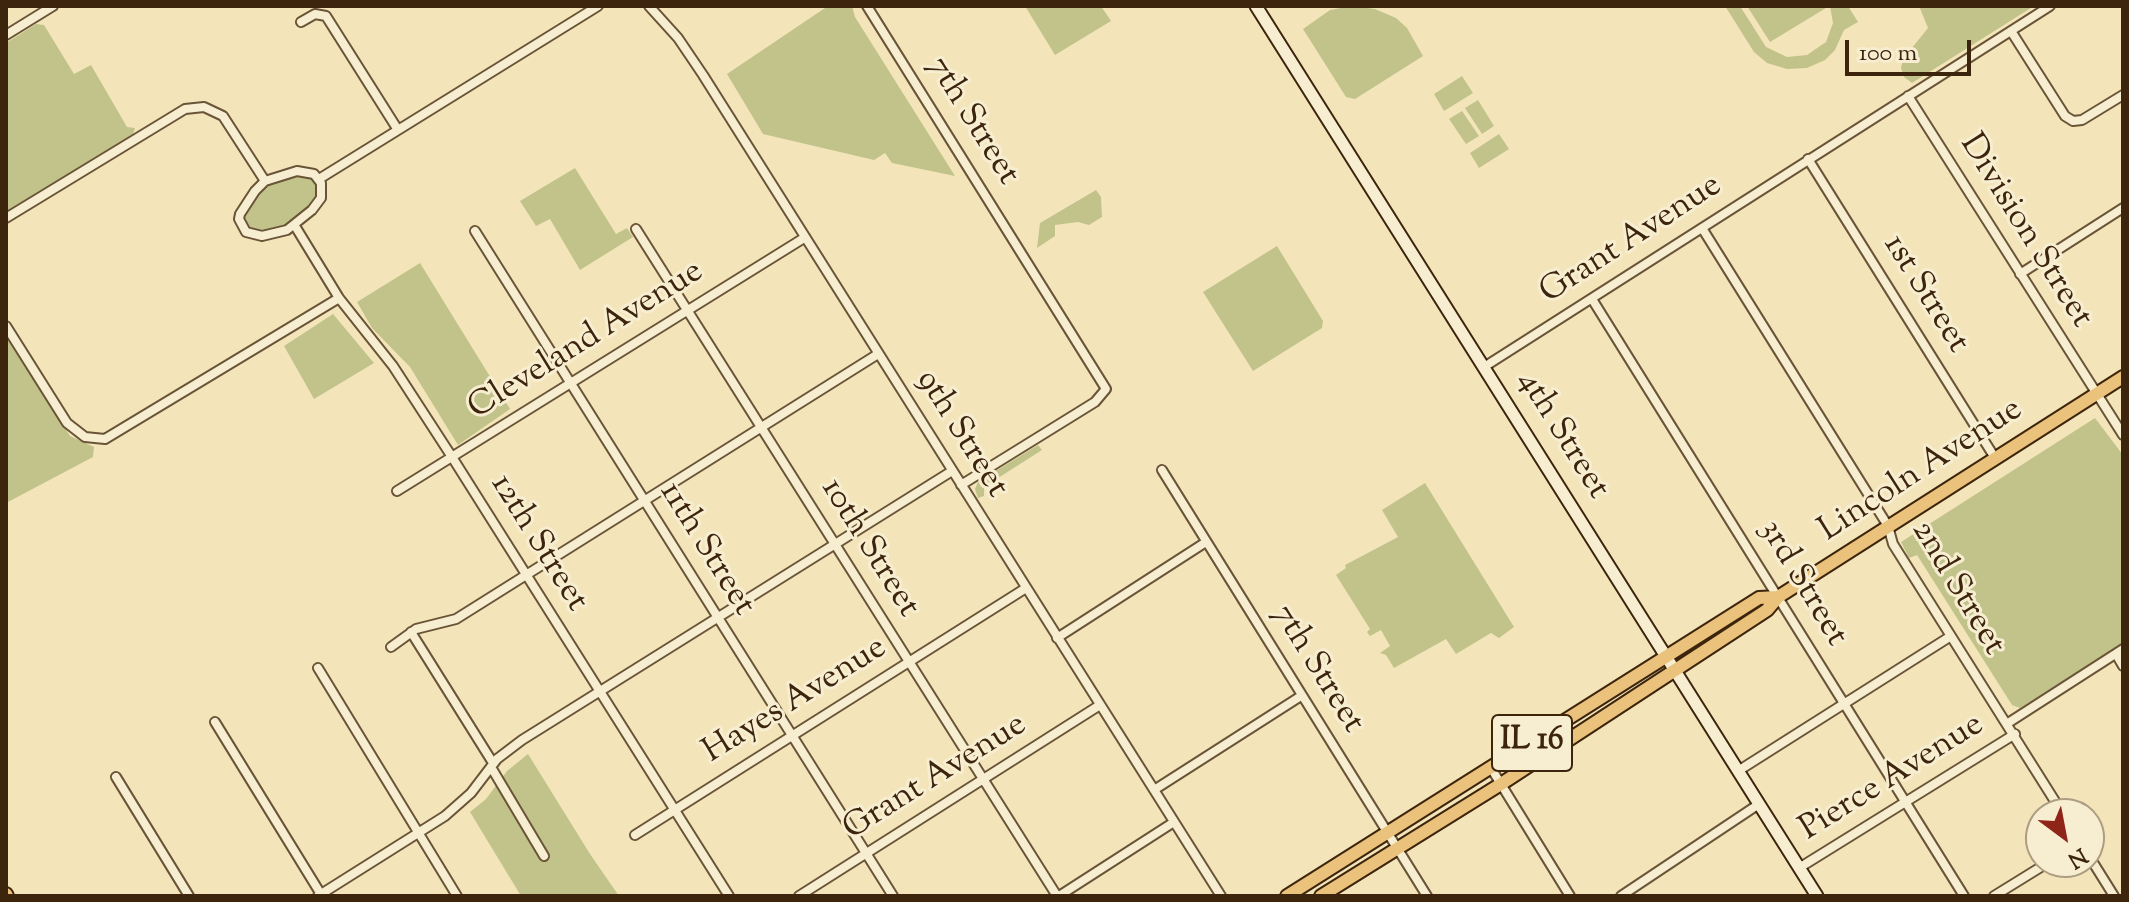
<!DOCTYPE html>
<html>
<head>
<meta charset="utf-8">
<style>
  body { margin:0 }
  #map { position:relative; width:2129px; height:902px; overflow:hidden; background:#f3e5b9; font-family:"Sorts Mill Goudy",serif }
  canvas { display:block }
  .frame { position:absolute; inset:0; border:8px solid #3d240c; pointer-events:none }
  .north { position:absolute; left:2025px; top:798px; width:80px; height:80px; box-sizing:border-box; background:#f7eed2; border:2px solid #ad9d83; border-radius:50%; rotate:148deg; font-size:22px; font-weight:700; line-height:32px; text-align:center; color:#3d240c }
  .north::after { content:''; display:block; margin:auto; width:28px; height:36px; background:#8f2418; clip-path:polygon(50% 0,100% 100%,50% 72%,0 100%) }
  .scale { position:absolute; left:1845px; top:40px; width:126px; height:36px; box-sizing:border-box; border:4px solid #3d240c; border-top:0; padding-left:10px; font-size:24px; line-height:28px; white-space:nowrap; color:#3d240c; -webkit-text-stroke:6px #f7eed2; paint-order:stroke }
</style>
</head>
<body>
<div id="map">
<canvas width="2129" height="902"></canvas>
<div class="frame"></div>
<div class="north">N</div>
<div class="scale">100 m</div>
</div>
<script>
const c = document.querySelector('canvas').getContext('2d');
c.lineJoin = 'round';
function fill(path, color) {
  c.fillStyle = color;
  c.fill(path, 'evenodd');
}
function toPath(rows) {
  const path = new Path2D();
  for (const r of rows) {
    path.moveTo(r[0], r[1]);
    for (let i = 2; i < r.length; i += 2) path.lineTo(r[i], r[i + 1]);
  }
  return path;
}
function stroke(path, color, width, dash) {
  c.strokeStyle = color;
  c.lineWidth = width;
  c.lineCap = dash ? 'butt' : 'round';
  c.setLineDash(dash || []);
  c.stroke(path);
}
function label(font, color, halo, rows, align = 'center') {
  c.font = font + ' "Sorts Mill Goudy",serif';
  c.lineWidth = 6;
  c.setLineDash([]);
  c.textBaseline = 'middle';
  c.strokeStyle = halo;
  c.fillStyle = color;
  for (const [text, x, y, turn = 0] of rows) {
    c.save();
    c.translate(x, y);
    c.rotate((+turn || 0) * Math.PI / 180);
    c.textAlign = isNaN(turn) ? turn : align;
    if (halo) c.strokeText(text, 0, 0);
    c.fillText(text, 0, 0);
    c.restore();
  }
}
fill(toPath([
  [828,6,852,6,855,17,955,176,892,163,885,153,874,160,763,134,727,74],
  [1025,6,1101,6,1111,21,1055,55],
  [1352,6,1375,9,1396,18,1407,28,1423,56,1355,99,1346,97,1303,29,1330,10],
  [1725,6,1740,6,1766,47,1787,57,1807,55,1826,42,1833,23,1830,6,1848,6,1858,22,1844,30,1835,50,1825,60,1807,68,1787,69,1767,63,1754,52],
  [1747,6,1825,6,1826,8,1770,42],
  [1919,6,2034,6,1912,83,1904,77,1901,68,1903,59,1928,28],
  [36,24,44,25,74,74,91,65,127,127,135,128,133,134,6,213,6,43],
  [1462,76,1473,93,1444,111,1434,94],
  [1478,100,1494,126,1482,134,1465,108],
  [1462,111,1479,136,1466,144,1449,119],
  [1499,134,1509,149,1479,168,1470,153],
  [575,168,616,234,627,228,633,237,580,270,550,219,536,226,520,201],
  [303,174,317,183,318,195,309,210,286,228,267,233,249,231,242,217,244,211,262,189,273,181],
  [1096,190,1101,197,1102,217,1089,225,1078,222,1055,225,1055,236,1037,248,1040,223],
  [1277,246,1323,321,1322,328,1253,371,1203,292],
  [420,263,510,409,458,445,410,367,372,328,357,302],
  [333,314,374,363,314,399,284,346],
  [6,334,70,436,94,447,93,457,6,503],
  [2095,418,2123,455,2123,644,2020,708,2012,705,1917,555,1909,558,1901,542],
  [1038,445,1042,450,984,487,984,496,978,498,975,489,978,482],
  [1425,483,1514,627,1499,638,1491,633,1456,654,1446,639,1394,668,1386,655,1380,653,1390,646,1381,630,1370,636,1367,632,1370,629,1336,575,1346,568,1345,565,1398,537,1382,510],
  [528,754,590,854,619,896,521,896,470,812,486,799,507,771]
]), '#c1c38b');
const street = toPath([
  [649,6,678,38,703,75,1221,896],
  [867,6,1106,389,1095,402,961,485],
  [301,22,315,14,326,16,398,130],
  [2011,31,2065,116,2073,121,2082,120,2123,95],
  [6,35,53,6],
  [1908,96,2123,435],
  [1808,159,1995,458],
  [297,171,314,174,321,183,321,198,312,210,287,230,262,236,246,232,239,219,240,214,255,191,265,181,297,171],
  [319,179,598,6],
  [6,218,185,109,204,107,223,116,265,181],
  [295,226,339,298,393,366,452,457,729,896],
  [1702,228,1888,526,1893,544,2063,814],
  [636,229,1057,896],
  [475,231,893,896],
  [2020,274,2123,208],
  [1592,299,1964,896],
  [6,326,67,423,85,437,105,439,339,298],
  [1484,367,2050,6],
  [1162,470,1427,896],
  [397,491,804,238],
  [411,632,493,763],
  [1057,638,1206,542],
  [391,647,416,629,456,619,878,354],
  [2116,654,2123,666],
  [318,668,457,896],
  [215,722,322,896],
  [2008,723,2123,649],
  [491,767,544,856],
  [1491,768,1570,896],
  [1738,771,1951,636],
  [116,777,189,896],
  [1154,790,1301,696],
  [635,835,1026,588],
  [2089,856,2114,896],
  [1799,868,2015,734],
  [318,896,445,816,471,793,497,759,522,740,952,471],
  [799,896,1100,705],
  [1059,896,1174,822],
  [1621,896,1759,804],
  [1994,896,2049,862]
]);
const secondary = toPath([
  [1256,6,1817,896]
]);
const primary = toPath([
  [6,894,7,896],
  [1287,896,1759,598,1778,597],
  [1321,896,1501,784,1767,610,1778,597,2123,377]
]);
stroke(street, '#6a5437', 12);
stroke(secondary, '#3d240c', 15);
stroke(primary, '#3d240c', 16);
stroke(street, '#f7eed2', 8);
stroke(secondary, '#f7eed2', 11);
stroke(primary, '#eac27c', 12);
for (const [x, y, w] of [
  [1532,743,80]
]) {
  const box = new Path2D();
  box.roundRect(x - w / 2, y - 28, w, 56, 6);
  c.fillStyle = '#f7eed2';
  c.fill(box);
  stroke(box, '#3d240c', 2);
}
label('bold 32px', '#3d240c', null, [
  ["IL 16",1532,743]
]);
label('34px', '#3d240c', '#f7eed2', [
  ["7th Street",971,122,58],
  ["Division Street",2024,232,58],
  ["Grant Avenue",1632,241,-33],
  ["1st Street",1924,295,58],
  ["Cleveland Avenue",587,342,-32],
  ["9th Street",960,435,58],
  ["4th Street",1561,436,58],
  ["Lincoln Avenue",1922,472,-33],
  ["12th Street",537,544,58],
  ["10th Street",868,549,58],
  ["11th Street",705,550,58],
  ["3rd Street",1801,584,59],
  ["2nd Street",1956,589,59],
  ["7th Street",1316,670,58],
  ["Hayes Avenue",796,702,-32],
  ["Grant Avenue",936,779,-32],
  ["Pierce Avenue",1893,779,-32]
]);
</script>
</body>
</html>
